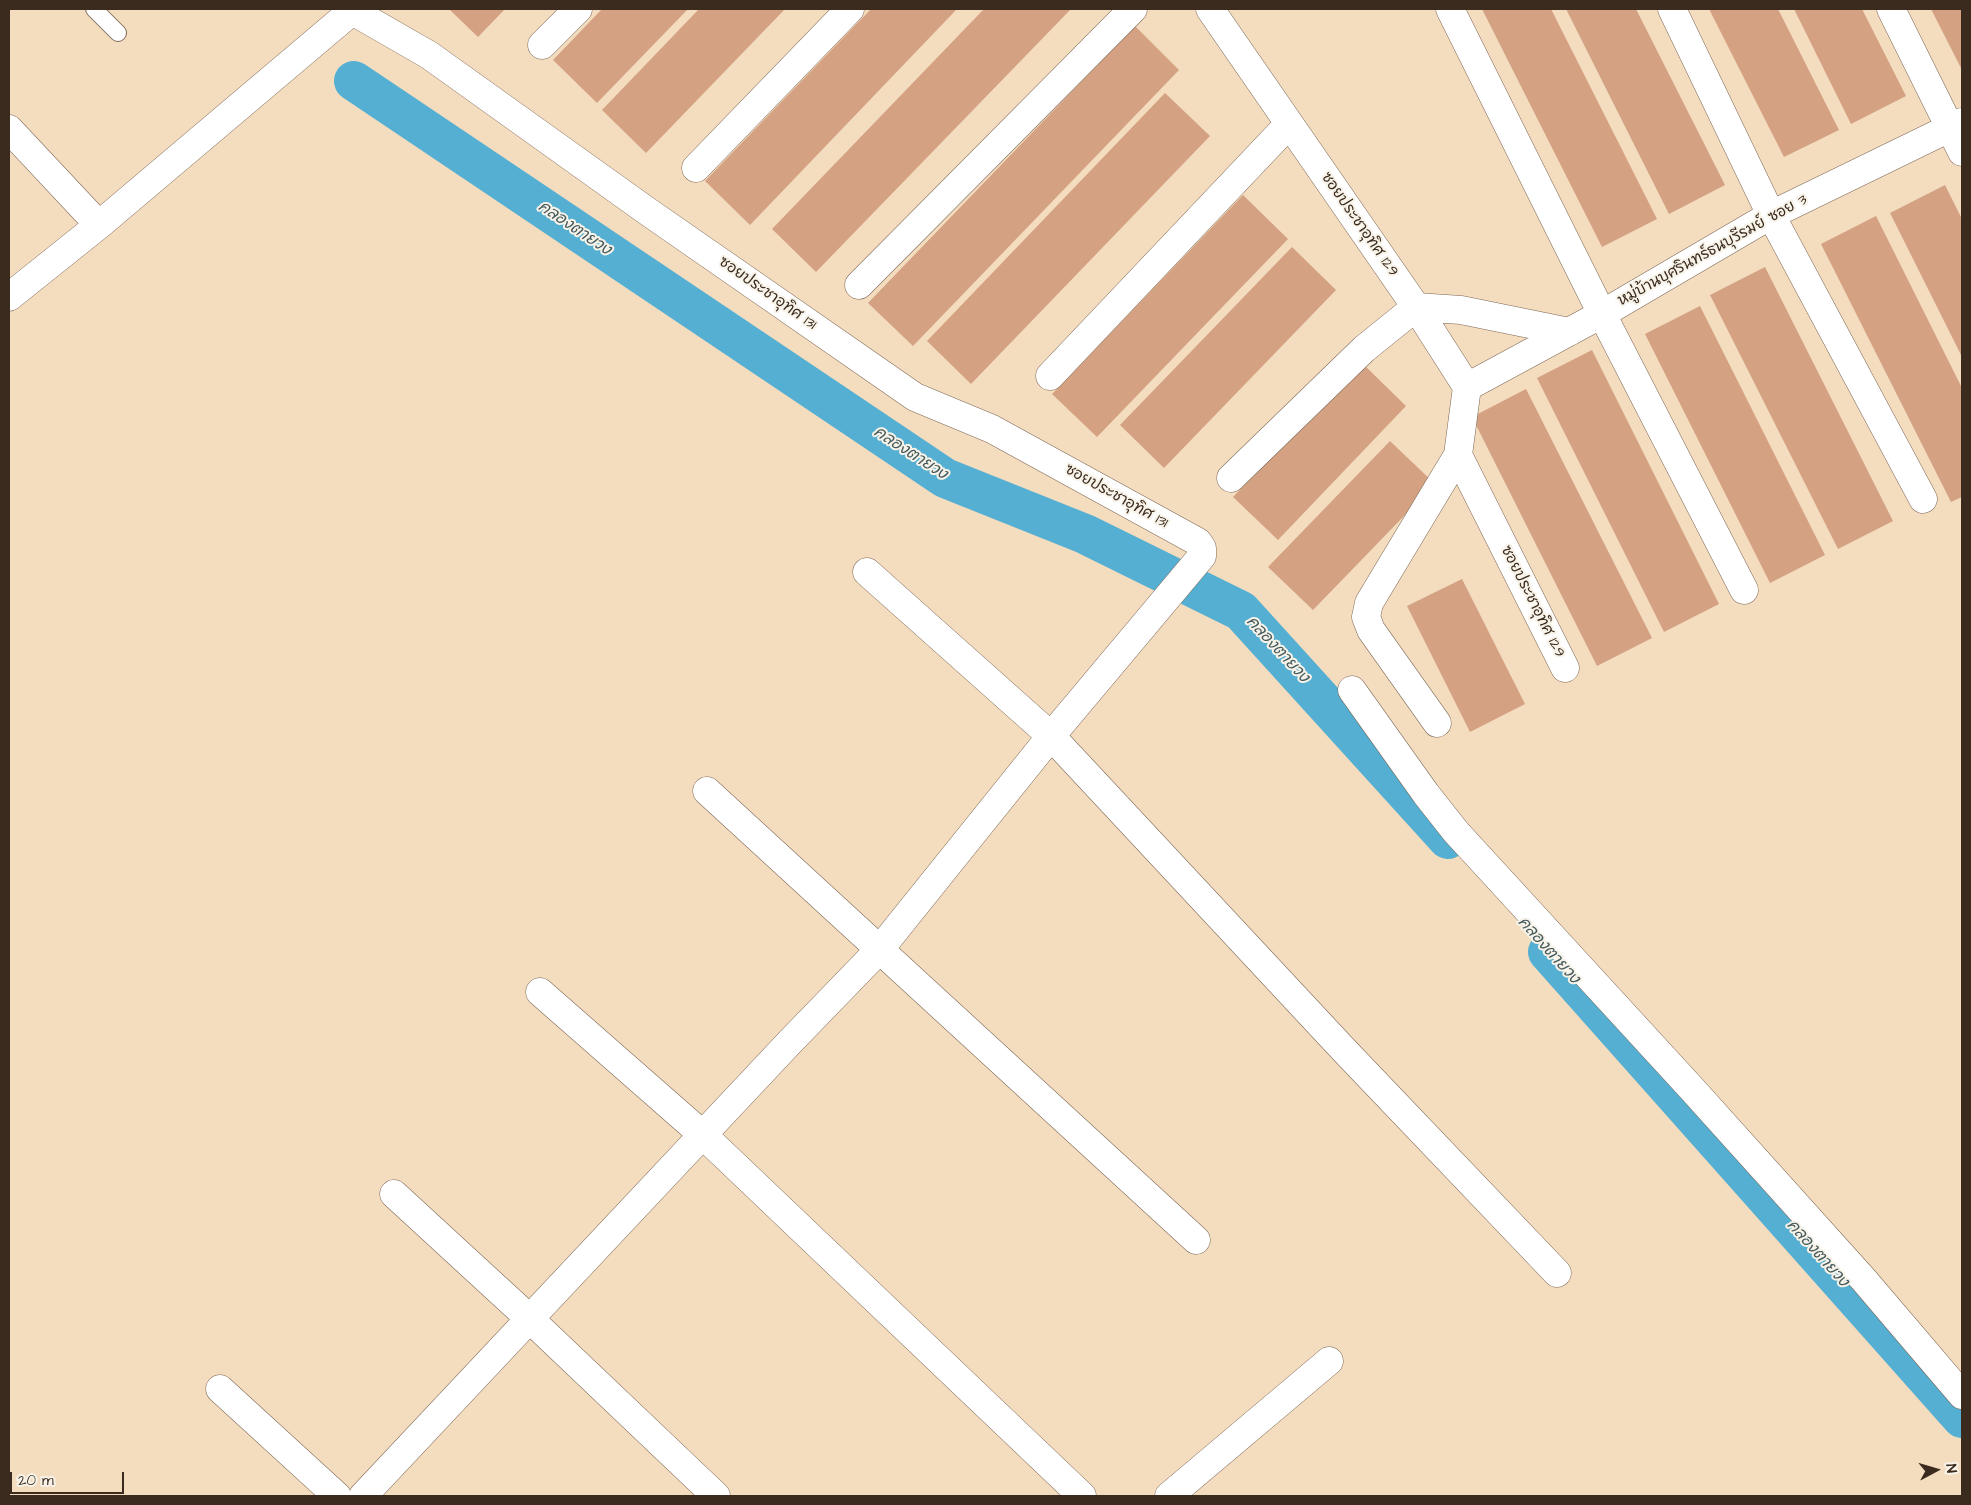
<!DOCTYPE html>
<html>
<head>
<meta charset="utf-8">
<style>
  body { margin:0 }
  #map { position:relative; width:1971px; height:1505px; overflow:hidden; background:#f4dcbf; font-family:"Architects Daughter",sans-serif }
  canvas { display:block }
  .frame { position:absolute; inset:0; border:10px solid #3b2a1e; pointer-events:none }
  .north { position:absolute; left:1911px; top:1445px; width:50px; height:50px; -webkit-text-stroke:4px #f7f3e8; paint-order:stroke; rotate:84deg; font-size:14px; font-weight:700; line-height:20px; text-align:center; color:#3b2a1e }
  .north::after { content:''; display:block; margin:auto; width:18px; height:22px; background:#3b2a1e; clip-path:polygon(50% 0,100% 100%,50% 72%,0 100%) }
  .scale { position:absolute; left:10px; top:1472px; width:114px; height:22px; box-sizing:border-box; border:2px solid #3b2a1e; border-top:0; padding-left:6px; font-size:15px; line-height:18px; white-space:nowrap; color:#3b2a1e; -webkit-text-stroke:4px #f7f3e8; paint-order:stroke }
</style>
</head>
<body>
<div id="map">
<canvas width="1971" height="1505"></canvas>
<div class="frame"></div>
<div class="north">N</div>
<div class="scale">20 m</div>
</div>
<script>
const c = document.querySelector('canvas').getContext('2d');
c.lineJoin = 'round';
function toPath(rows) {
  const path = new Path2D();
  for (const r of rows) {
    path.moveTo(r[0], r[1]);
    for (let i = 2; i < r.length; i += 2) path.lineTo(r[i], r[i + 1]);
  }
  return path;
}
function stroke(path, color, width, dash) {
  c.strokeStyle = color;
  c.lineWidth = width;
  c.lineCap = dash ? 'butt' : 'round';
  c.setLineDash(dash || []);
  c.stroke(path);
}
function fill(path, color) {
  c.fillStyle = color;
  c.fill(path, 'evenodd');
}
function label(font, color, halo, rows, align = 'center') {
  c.font = font + ' "Architects Daughter","Playpen Sans Thai",sans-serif';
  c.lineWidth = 4;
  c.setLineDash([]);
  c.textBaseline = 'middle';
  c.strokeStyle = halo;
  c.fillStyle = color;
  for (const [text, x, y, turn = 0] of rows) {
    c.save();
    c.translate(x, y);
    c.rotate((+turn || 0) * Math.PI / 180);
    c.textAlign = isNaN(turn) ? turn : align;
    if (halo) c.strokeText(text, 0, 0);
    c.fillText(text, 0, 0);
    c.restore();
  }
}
stroke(toPath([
  [354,81,945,478,1085,534,1241,611,1448,839],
  [1548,952,1962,1418]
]), '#54afd2', 40);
fill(toPath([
  [449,9,505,9,478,37],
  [602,9,688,9,597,103,553,60],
  [699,9,785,9,646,153,602,110],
  [871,9,957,9,750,225,705,181],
  [984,9,1071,9,816,272,772,229],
  [1482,9,1551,9,1657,219,1602,247],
  [1566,9,1636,9,1725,185,1669,214],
  [1709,9,1778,9,1839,130,1784,157],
  [1794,9,1862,9,1906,96,1851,124],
  [1931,9,1962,9,1962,70],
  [1135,26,1179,70,913,346,868,303],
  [1165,93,1210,136,971,384,927,341],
  [1945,185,1962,219,1962,357,1890,213],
  [1243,195,1288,239,1097,437,1052,394],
  [1876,216,1962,388,1962,497,1951,502,1821,244],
  [1292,247,1336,290,1164,468,1120,425],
  [1765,267,1893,521,1838,549,1710,295],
  [1700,306,1825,555,1770,583,1645,334],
  [1592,350,1719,604,1664,632,1537,378],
  [1362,363,1406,406,1278,540,1233,497],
  [1526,389,1652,638,1597,666,1472,417],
  [1390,441,1435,484,1313,610,1268,567],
  [1462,579,1525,704,1470,732,1407,606]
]), '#d4a183');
const lane = toPath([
  [94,9,118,33]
]);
const street = toPath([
  [349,9,429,55,647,211,915,397,992,429,1198,542,1202,548,1202,556,1051,736,880,949,788,1044,363,1496],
  [1210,9,1416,307,1467,387,1458,455,1369,603,1366,617,1371,630,1437,723],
  [1450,9,1602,314,1744,590],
  [1672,9,1771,215,1923,499],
  [1891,9,1962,152],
  [542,45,578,9],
  [9,129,99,225],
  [696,168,850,9],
  [859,285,1133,9],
  [9,297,99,225,352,11],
  [1050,376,1289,124],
  [1467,387,1602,314,1771,215,1962,122],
  [1458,455,1565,668],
  [1231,478,1364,349,1416,307,1461,310,1569,332],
  [867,572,1051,736,1343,1049,1557,1273],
  [1352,690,1426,794,1456,832,1692,1089,1864,1280,1962,1395],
  [707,791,1196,1240],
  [540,992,703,1135,1082,1496],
  [394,1194,531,1320,716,1496],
  [220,1389,337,1496],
  [1169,1496,1329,1361]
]);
stroke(lane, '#7c6856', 18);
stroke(street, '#7c6856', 29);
stroke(lane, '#fff', 16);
stroke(street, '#fff', 28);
label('15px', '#3b2a1e', '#f7f3e8', [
  ["ซอยประชาอุทิศ 129",1359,225,55],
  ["หมู่บ้านบุศรินทร์ธนบุรีรมย์ ซอย 3",1713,251,-29],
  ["ซอยประชาอุทิศ 131",767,294,35],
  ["ซอยประชาอุทิศ 131",1116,497,29],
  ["ซอยประชาอุทิศ 129",1532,602,63]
]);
label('italic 16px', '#44595d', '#f7f3e8', [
  ["คลองตายวง",574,229,34],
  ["คลองตายวง",910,454,33],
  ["คลองตายวง",1277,650,47],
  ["คลองตายวง",1548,951,48],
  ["คลองตายวง",1817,1254,48]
]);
</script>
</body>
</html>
